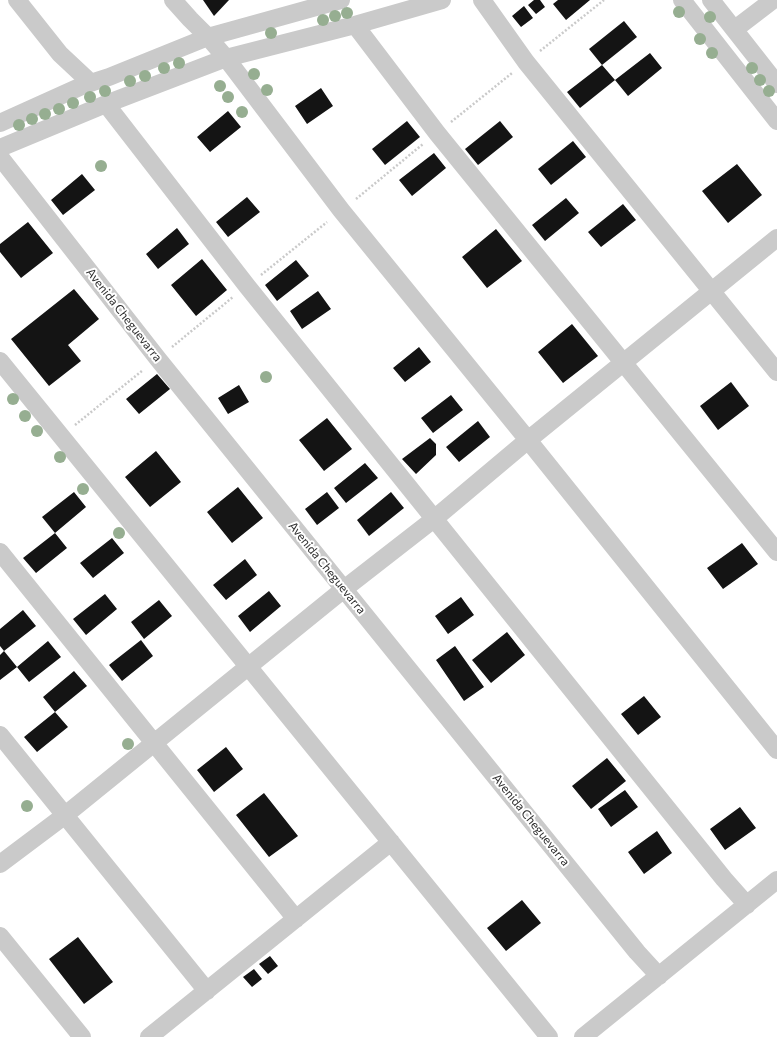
<!DOCTYPE html>
<html>
<head>
<meta charset="utf-8">
<style>
  body { margin:0 }
  canvas { display:block; background:#fff }
</style>
</head>
<body>
<canvas width="777" height="1037"></canvas>
<script>
const c = document.querySelector('canvas').getContext('2d');
c.lineJoin = 'round';
function fill(path, color) {
  c.fillStyle = color;
  c.fill(path, 'evenodd');
}
function toPath(rows) {
  const path = new Path2D();
  for (const r of rows) {
    path.moveTo(r[0], r[1]);
    for (let i = 2; i < r.length; i += 2) path.lineTo(r[i], r[i + 1]);
  }
  return path;
}
function stroke(path, color, width, dash) {
  c.strokeStyle = color;
  c.lineWidth = width;
  c.lineCap = dash ? 'butt' : 'round';
  c.setLineDash(dash || []);
  c.stroke(path);
}
function label(font, color, halo, rows, align = 'center') {
  c.font = font + ' Commissioner,sans-serif';
  c.lineWidth = 4;
  c.setLineDash([]);
  c.textBaseline = 'middle';
  c.strokeStyle = halo;
  c.fillStyle = color;
  for (const [text, x, y, turn = 0] of rows) {
    c.save();
    c.translate(x, y);
    c.rotate((+turn || 0) * Math.PI / 180);
    c.textAlign = isNaN(turn) ? turn : align;
    if (halo) c.strokeText(text, 0, 0);
    c.fillText(text, 0, 0);
    c.restore();
  }
}
fill(toPath([
  [203,0,229,0,214,16],
  [534,0,540,0,545,7,536,14,528,5],
  [558,0,590,0,566,20,553,4],
  [524,6,533,18,521,27,512,16],
  [624,21,637,37,602,65,589,49],
  [650,53,662,68,628,96,615,80],
  [602,65,615,80,580,108,567,92],
  [321,88,333,106,307,124,295,106],
  [228,111,241,127,210,152,197,137],
  [407,121,420,137,385,165,372,149],
  [500,121,513,137,478,165,465,149],
  [573,141,586,157,551,185,538,169],
  [434,153,446,168,412,196,399,180],
  [737,164,762,195,728,223,702,191],
  [82,174,95,190,63,215,51,200],
  [247,197,260,212,228,237,216,222],
  [566,198,579,213,545,241,532,225],
  [623,204,636,220,601,247,588,232],
  [28,222,53,253,21,278,0,252,0,244],
  [177,228,189,244,158,269,146,254],
  [496,229,522,261,487,288,462,257],
  [202,259,227,290,196,316,171,285],
  [296,260,309,276,277,301,265,285],
  [74,289,99,319,68,345,81,361,49,386,11,339],
  [318,291,331,309,302,329,290,311],
  [572,324,598,356,563,383,538,352],
  [419,347,431,362,405,382,393,368],
  [157,374,170,389,139,414,126,399],
  [731,382,749,406,718,430,700,406],
  [239,385,249,402,228,414,218,398],
  [451,395,463,410,433,433,421,418],
  [327,418,352,449,324,471,299,440],
  [478,421,490,437,459,462,446,447],
  [430,438,436,444,436,455,416,474,402,459],
  [156,451,181,482,150,507,125,477],
  [365,463,378,478,346,503,334,488],
  [238,487,263,518,232,543,207,512],
  [74,492,86,507,55,533,42,517],
  [327,492,339,508,317,525,305,509],
  [391,492,404,508,369,536,357,520],
  [55,533,67,548,36,573,23,558],
  [112,538,124,553,93,578,80,563],
  [742,543,758,564,723,589,707,568],
  [245,559,257,575,226,600,213,585],
  [269,591,281,606,250,632,238,616],
  [105,594,117,609,86,635,73,619],
  [461,597,474,615,448,634,435,616],
  [159,600,172,616,144,639,131,622],
  [23,610,36,626,4,651,0,646,0,629],
  [507,632,525,655,491,683,472,660],
  [141,640,153,656,122,681,109,665],
  [48,641,61,657,29,682,17,667],
  [455,646,484,687,464,701,436,660],
  [4,651,17,667,0,680,0,655],
  [74,671,87,686,55,712,43,697],
  [644,696,661,717,638,735,621,714],
  [55,712,68,727,37,752,24,737],
  [226,747,243,769,214,792,197,770],
  [607,758,626,781,591,809,572,786],
  [625,790,638,807,611,827,598,809],
  [264,793,298,836,269,857,236,815],
  [740,807,756,828,725,850,710,829],
  [657,831,672,853,644,874,628,852],
  [522,900,541,923,506,951,487,928],
  [78,937,113,982,84,1004,49,959],
  [270,956,278,966,268,974,259,964],
  [254,969,262,979,252,987,243,977]
]), '#141414');
stroke(toPath([
  [540,51,604,0],
  [451,122,512,73],
  [356,199,423,144],
  [261,275,327,222],
  [172,347,233,297],
  [75,425,143,370]
]), '#cacaca', 2.5, [2, 2]);
stroke(toPath([
  [17,0,60,54,91,83],
  [173,0,190,19,208,37,226,58,341,210,528,440,777,750],
  [482,0,526,62,777,372],
  [682,0,777,121],
  [711,0,777,84],
  [355,25,437,133,777,552],
  [735,29,773,0],
  [106,104,247,286,724,879,747,905],
  [0,123,84,85,109,77,208,37,341,0],
  [0,148,106,104,226,58,355,25,442,0],
  [0,157,158,359,637,952,659,976],
  [0,361,549,1037],
  [0,552,296,919],
  [0,735,207,991],
  [0,864,64,816,344,589,434,519,528,440,777,238],
  [0,936,82,1037],
  [149,1037,391,842],
  [583,1037,777,880]
]), '#cacaca', 18);
c.fillStyle = '#96ae91';
for (const [x, y] of [
  [679,12],
  [347,13],
  [335,16],
  [710,17],
  [323,20],
  [271,33],
  [700,39],
  [712,53],
  [179,63],
  [164,68],
  [752,68],
  [254,74],
  [145,76],
  [760,80],
  [130,81],
  [220,86],
  [267,90],
  [105,91],
  [769,91],
  [90,97],
  [228,97],
  [73,103],
  [59,109],
  [242,112],
  [45,114],
  [32,119],
  [19,125],
  [101,166],
  [266,377],
  [13,399],
  [25,416],
  [37,431],
  [60,457],
  [83,489],
  [119,533],
  [128,744],
  [27,806]
]) {
  c.beginPath();
  c.arc(x, y, 6, 0, 2 * Math.PI);
  c.fill();
}
label('12px', '#2d2d2d', '#fff', [
  ["Avenida Cheguevarra",124,315,52],
  ["Avenida Cheguevarra",327,568,51],
  ["Avenida Cheguevarra",531,820,51]
]);
</script>
</body>
</html>
